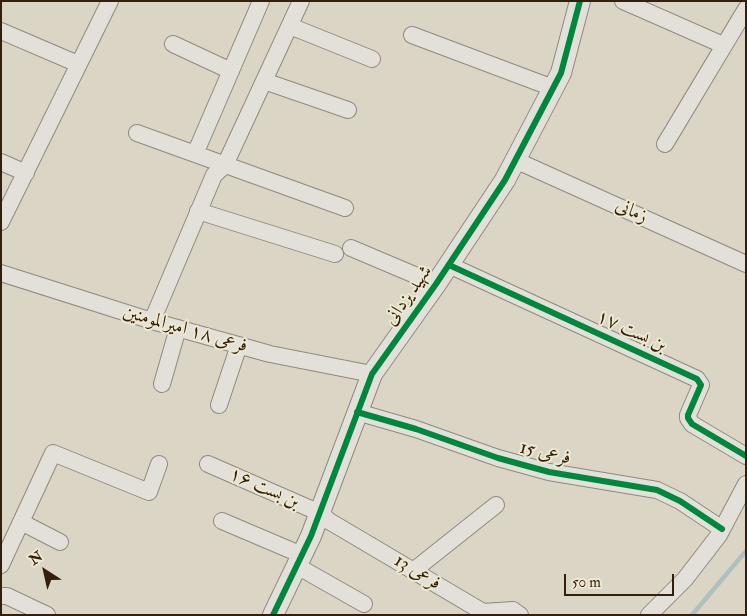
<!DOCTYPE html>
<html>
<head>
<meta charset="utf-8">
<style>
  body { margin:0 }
  #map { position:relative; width:747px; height:616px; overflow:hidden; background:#dad5c4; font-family:"IM FELL Double Pica",serif }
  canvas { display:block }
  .frame { position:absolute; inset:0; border:2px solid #341f0a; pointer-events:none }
  .north { position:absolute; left:20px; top:546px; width:50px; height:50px; -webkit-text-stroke:4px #ede8d2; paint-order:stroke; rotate:325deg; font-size:14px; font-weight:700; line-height:20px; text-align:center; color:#341f0a }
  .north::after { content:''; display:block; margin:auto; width:18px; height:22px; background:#341f0a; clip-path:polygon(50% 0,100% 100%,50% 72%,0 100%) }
  .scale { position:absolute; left:564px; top:574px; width:110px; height:22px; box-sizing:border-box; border:2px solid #341f0a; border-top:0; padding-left:6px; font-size:15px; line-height:18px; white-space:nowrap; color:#341f0a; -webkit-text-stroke:4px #ede8d2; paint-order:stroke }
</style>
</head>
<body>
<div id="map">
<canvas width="747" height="616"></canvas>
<div class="frame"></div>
<div class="north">N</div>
<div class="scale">50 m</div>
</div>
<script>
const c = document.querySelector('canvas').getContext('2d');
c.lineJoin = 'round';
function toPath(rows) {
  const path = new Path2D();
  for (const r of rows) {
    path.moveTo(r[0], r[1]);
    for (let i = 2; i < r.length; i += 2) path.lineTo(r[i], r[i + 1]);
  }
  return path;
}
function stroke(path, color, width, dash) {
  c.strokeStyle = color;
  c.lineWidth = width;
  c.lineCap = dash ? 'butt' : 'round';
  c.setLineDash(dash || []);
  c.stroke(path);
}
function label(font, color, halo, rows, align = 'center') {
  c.font = font + ' "IM FELL Double Pica",Amiri,serif';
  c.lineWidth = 4;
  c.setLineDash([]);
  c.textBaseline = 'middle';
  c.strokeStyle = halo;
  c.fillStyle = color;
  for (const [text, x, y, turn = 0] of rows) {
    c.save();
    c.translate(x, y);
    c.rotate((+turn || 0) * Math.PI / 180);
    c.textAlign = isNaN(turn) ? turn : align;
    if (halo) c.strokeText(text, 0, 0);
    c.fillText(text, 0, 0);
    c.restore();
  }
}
stroke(toPath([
  [692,615,746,551]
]), '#aec1be', 4.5);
const minor = toPath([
  [623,1,723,45],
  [290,26,372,59],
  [1,31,78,64],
  [412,35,553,88],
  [173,44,231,71],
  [264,81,348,110],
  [137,133,345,208],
  [665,144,746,9],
  [195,154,261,1],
  [515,160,746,264],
  [1,162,26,173],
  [198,211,335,254],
  [1,222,110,1],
  [351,248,436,284],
  [449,265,697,379,701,385,688,415,688,418,692,424,746,456],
  [1,273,152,321,270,354,372,374],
  [152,321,214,175,225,165,301,1],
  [162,384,178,328],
  [219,405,239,345],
  [357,412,416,429,498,458,549,472,657,490,680,501,722,529],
  [208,464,320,513,329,521,483,612,513,610,520,615],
  [222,521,302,555],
  [21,522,60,542],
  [1,565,53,453,149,492,159,464],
  [297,566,364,604],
  [413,571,496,505],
  [1,596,7,596,47,615],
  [649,615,685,579,719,535,746,484]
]);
const tertiary = toPath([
  [273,615,311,536,372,374,436,284,505,180,561,73,580,1]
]);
stroke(minor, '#8f8a7e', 18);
stroke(tertiary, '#8f8a7e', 22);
stroke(minor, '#e2e0d8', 16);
stroke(tertiary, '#e2e0d8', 20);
stroke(toPath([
  [449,265,697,379,701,385,688,415,688,418,692,424,746,456],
  [357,412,416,429,498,458,549,472,657,490,680,501,722,529],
  [273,615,311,536,372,374,436,284,505,180,561,73,580,1]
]), '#00873e', 6);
label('19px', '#341f0a', '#ede8d2', [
  ["زمانی",631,212,24],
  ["شهید یزدانی",409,296,-55],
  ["فرعی ۱۸ امیرالمومنین",185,330,16],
  ["بن بست ۱۷",631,332,25],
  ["فرعی 15",545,454,13],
  ["بن بست ۱۶",264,489,24],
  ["فرعی 13",417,573,31]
]);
</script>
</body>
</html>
